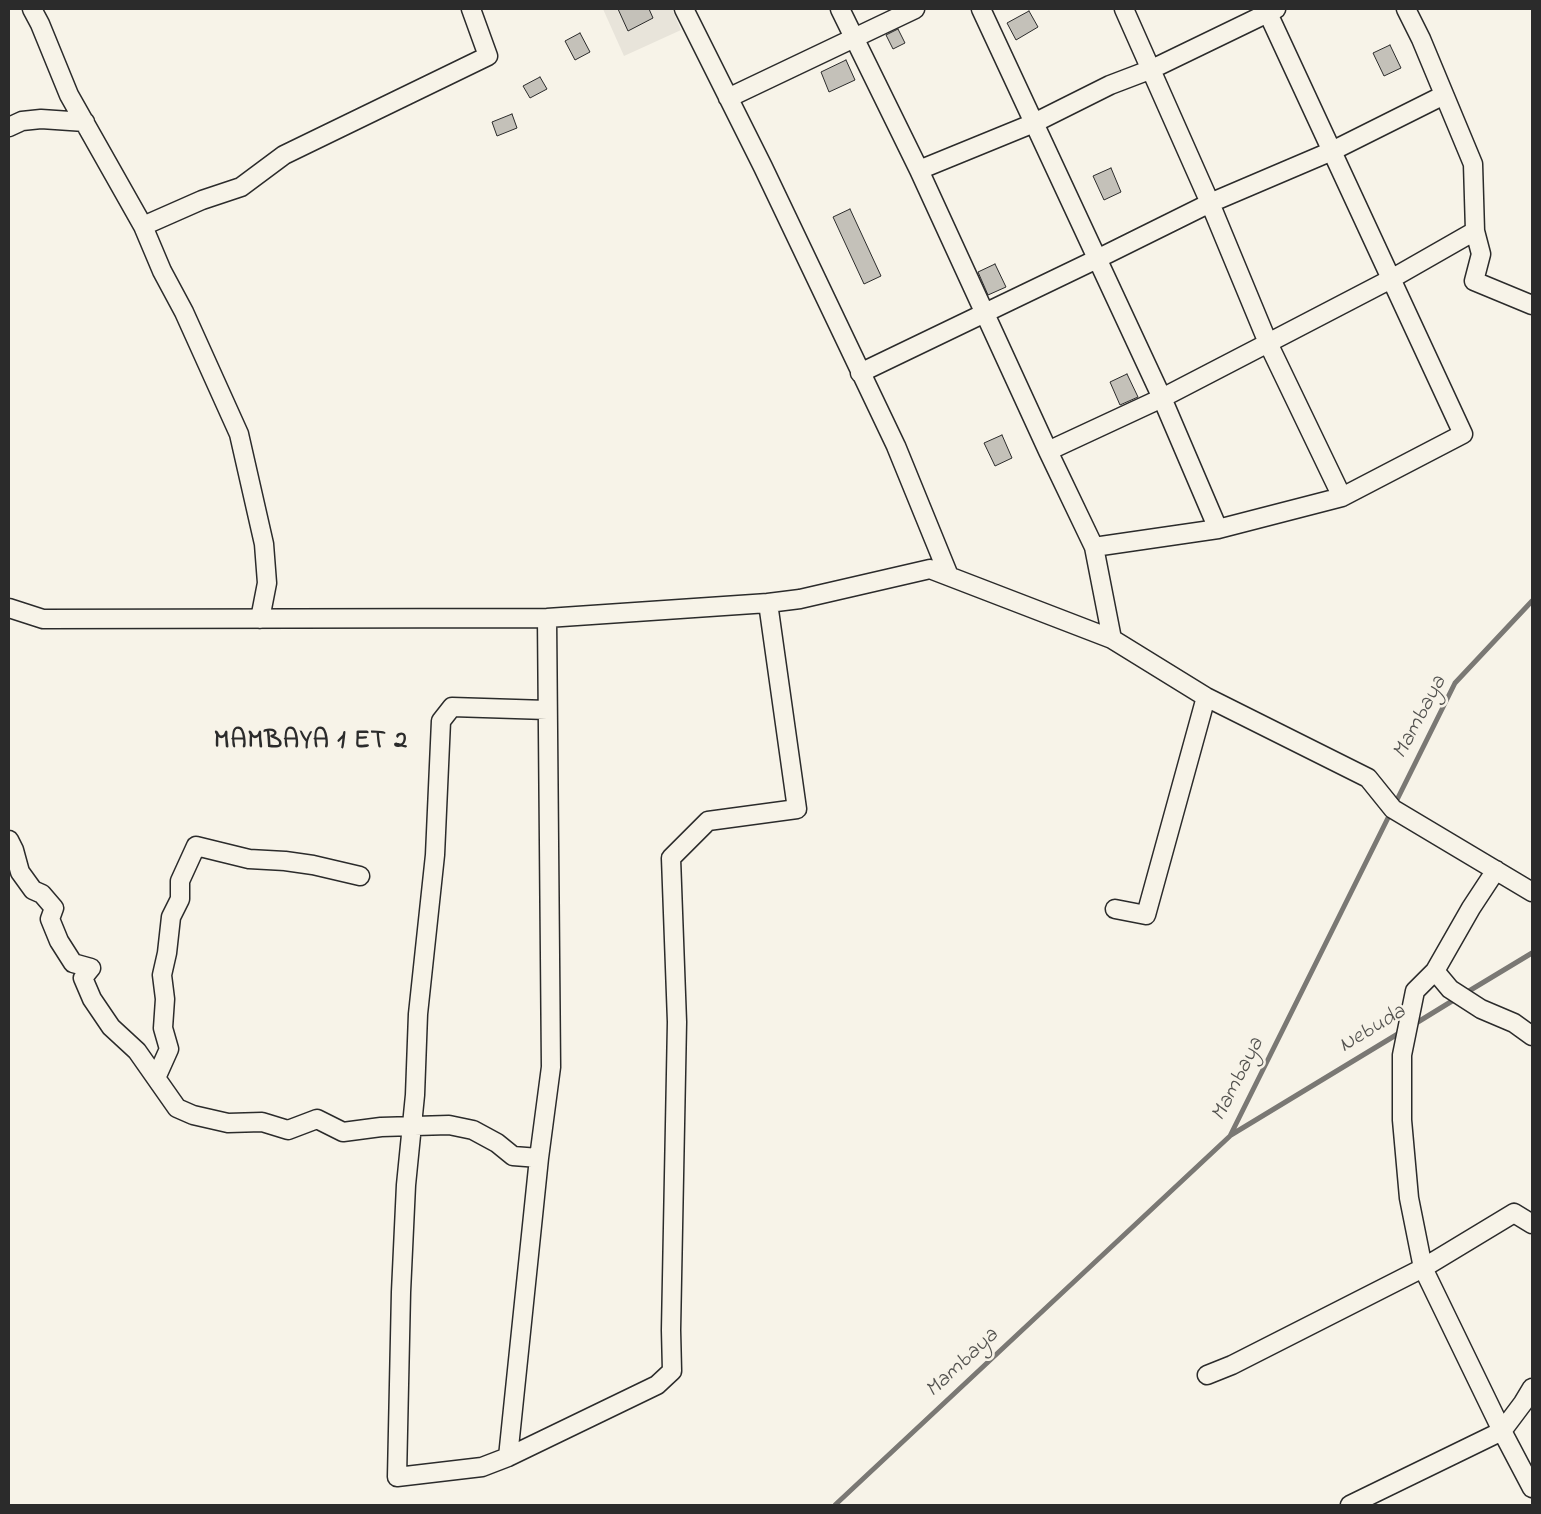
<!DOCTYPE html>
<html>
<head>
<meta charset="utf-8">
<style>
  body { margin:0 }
  #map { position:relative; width:1541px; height:1514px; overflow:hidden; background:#f7f3e8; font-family:"Indie Flower",sans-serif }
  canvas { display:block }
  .frame { position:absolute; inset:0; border:10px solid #2b2b2b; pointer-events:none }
</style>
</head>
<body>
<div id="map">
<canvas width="1541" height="1514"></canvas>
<div class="frame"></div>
</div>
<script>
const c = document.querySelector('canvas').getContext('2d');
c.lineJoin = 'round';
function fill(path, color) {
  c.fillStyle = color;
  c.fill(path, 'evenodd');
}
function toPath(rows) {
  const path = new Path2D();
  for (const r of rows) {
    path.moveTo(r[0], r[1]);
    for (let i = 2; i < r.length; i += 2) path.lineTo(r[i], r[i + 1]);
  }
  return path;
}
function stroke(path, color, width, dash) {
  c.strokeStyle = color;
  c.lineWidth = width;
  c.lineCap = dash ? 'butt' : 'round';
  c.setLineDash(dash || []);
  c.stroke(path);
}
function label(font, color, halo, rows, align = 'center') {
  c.font = font + ' "Indie Flower",sans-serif';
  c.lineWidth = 5;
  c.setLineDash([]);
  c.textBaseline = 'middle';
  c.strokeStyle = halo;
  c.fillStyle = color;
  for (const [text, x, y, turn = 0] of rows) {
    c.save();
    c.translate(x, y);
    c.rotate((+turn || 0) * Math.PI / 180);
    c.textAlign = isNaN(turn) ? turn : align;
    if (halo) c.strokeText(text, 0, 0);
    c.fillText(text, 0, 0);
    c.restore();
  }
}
fill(toPath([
  [603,9,672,9,681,30,624,56]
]), '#e8e4da');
stroke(toPath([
  [1464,994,1532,953],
  [1413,1025,1457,998],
  [1231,1135,1401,1032],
  [835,1505,1230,1136,1455,683,1532,601]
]), '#7a7874', 5);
const building = toPath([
  [618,9,649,9,653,18,628,31,618,9],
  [1029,11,1038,27,1016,40,1007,23,1029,11],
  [898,29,905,43,893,49,886,35,898,29],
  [580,33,590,52,575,60,565,41,580,33],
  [1390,45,1401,68,1384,76,1373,53,1390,45],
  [846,60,855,80,829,92,821,72,846,60],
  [540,77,547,89,530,98,523,86,540,77],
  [512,114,517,128,497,136,492,122,512,114],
  [1111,168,1121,192,1104,200,1093,176,1111,168],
  [850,209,881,276,864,284,833,217,850,209],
  [995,264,1006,287,988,295,978,272,995,264],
  [1127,374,1138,397,1120,405,1110,382,1127,374],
  [1002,435,1012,458,995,466,984,443,1002,435]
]);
fill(building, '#c4c1b9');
stroke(building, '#2b2b2b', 1);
const minor = toPath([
  [32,9,40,24,69,95,143,226,202,200,241,187,284,155,488,56,471,9],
  [684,9,763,167,896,446,949,576],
  [840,9,919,170,1048,451,1094,547,1112,639],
  [981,9,1162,398,1218,529],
  [1124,9,1210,203,1268,343,1342,497],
  [728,98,915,9],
  [9,127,22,121,41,119,85,122],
  [919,170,1034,123,1110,85,1152,69,1276,9],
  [143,226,162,271,184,312,239,434,264,544,267,583,260,619],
  [1475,231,1481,254,1474,281,1532,305],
  [860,373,1097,259,1210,203,1332,151,1444,95],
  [1048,451,1162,398,1268,343,1391,279,1475,231,1473,164,1421,39,1406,9],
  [1094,547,1218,529,1342,497,1463,434,1266,9],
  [9,608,43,619,547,618,768,603,800,599,930,569,1112,639,1206,697,1368,778,1393,809,1532,892],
  [547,710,452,707,441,721,435,855,418,1014,415,1095,406,1185,401,1292,397,1477,482,1467,508,1457,657,1385,672,1371,671,1330,677,1022,671,858,708,821,797,809,768,603],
  [9,840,14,850,20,872,33,890,42,894,54,908,50,919,59,941,73,963,91,968,83,978,92,999,111,1027,137,1051,177,1108,193,1115,228,1123,262,1122,288,1130,317,1119,343,1132,381,1127,449,1125,473,1130,497,1143,513,1156,539,1158],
  [1496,870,1471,908,1435,971,1415,991,1402,1055,1402,1120,1409,1198,1423,1268,1502,1431,1532,1488],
  [1115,909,1146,915,1206,697],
  [1435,971,1450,989,1481,1009,1514,1023,1532,1036],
  [156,1078,169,1049,163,1028,165,999,162,975,167,953,171,917,180,899,180,881,196,846,249,859,285,861,313,865,360,876],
  [1207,1375,1232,1365,1423,1268,1514,1213,1532,1224],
  [508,1457,539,1158,551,1067,547,618],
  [1350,1505,1502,1431,1523,1403,1532,1388]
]);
stroke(minor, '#2b2b2b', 21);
stroke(minor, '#f7f3e8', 18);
label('italic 22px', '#53524f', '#f7f3e8', [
  ["Mambaya",1421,718,-62],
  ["Nebuda",1373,1030,-31],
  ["Mambaya",1239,1080,-63],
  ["Mambaya",963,1364,-43]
]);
c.letterSpacing = '1px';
label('bold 26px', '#2b2b2b', '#f7f3e8', [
  ["MAMBAYA 1 ET 2",311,743]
]);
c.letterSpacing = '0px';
</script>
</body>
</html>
